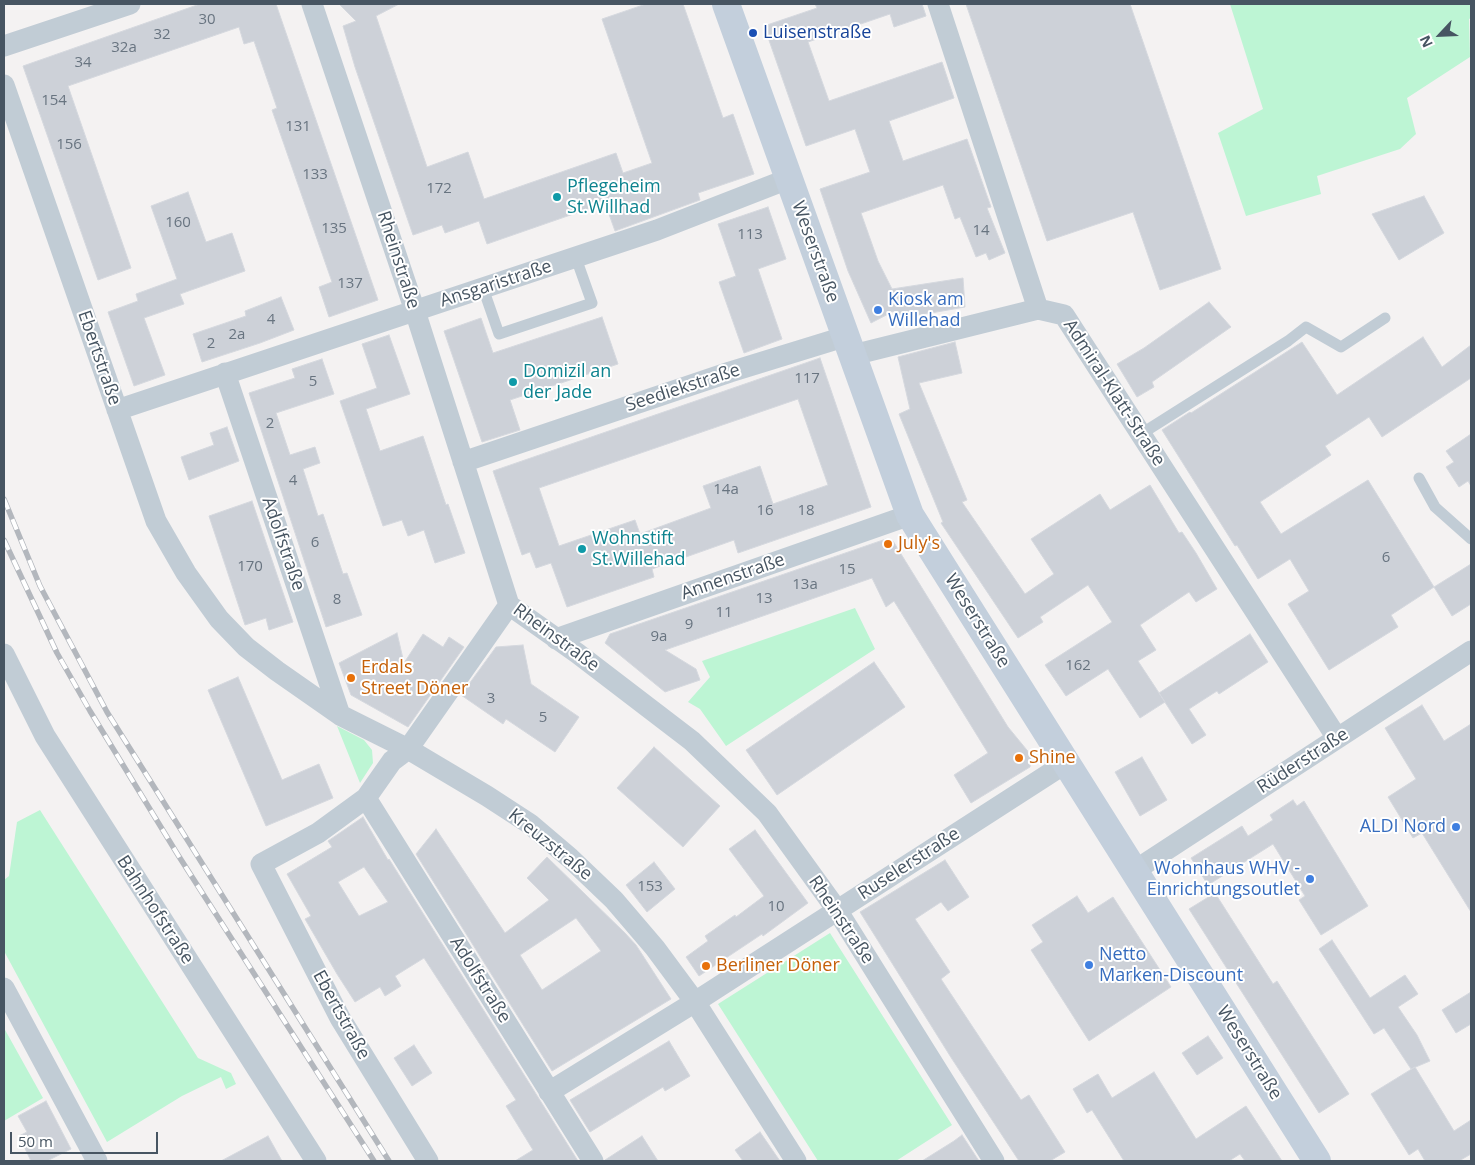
<!DOCTYPE html>
<html>
<head>
<meta charset="utf-8">
<style>
  body { margin:0 }
  #map { position:relative; width:1475px; height:1165px; overflow:hidden; background:#f4f2f2; font-family:"Open Sans",sans-serif }
  canvas { display:block }
  .frame { position:absolute; inset:0; border:5px solid #475562; pointer-events:none }
  .north { position:absolute; left:1415px; top:10px; width:50px; height:50px; -webkit-text-stroke:4px #fff; paint-order:stroke; rotate:245deg; font-size:14px; font-weight:700; line-height:20px; text-align:center; color:#475562 }
  .north::after { content:''; display:block; margin:auto; width:18px; height:22px; background:#475562; clip-path:polygon(50% 0,100% 100%,50% 72%,0 100%) }
  .scale { position:absolute; left:10px; top:1132px; width:148px; height:22px; box-sizing:border-box; border:2px solid #475562; border-top:0; padding-left:6px; font-size:15px; line-height:18px; white-space:nowrap; color:#475562; -webkit-text-stroke:4px #fff; paint-order:stroke }
</style>
</head>
<body>
<div id="map">
<canvas width="1475" height="1165"></canvas>
<div class="frame"></div>
<div class="north">N</div>
<div class="scale">50 m</div>
</div>
<script>
const c = document.querySelector('canvas').getContext('2d');
c.lineJoin = 'round';
function fill(path, color) {
  c.fillStyle = color;
  c.fill(path, 'evenodd');
}
function toPath(rows) {
  const path = new Path2D();
  for (const r of rows) {
    path.moveTo(r[0], r[1]);
    for (let i = 2; i < r.length; i += 2) path.lineTo(r[i], r[i + 1]);
  }
  return path;
}
function stroke(path, color, width, dash) {
  c.strokeStyle = color;
  c.lineWidth = width;
  c.lineCap = dash ? 'butt' : 'round';
  c.setLineDash(dash || []);
  c.stroke(path);
}
function label(font, color, halo, rows, align = 'center') {
  c.font = font + ' "Open Sans",sans-serif';
  c.lineWidth = 4;
  c.setLineDash([]);
  c.textBaseline = 'middle';
  c.strokeStyle = halo;
  c.fillStyle = color;
  for (const [text, x, y, turn = 0] of rows) {
    c.save();
    c.translate(x, y);
    c.rotate((+turn || 0) * Math.PI / 180);
    c.textAlign = isNaN(turn) ? turn : align;
    if (halo) c.strokeText(text, 0, 0);
    c.fillText(text, 0, 0);
    c.restore();
  }
}
fill(toPath([
  [1230,4,1471,4,1471,18,1469,19,1470,57,1407,98,1416,134,1400,149,1317,176,1321,194,1246,216,1218,133,1263,109],
  [855,608,875,649,726,746,700,709,688,702,710,677,702,661],
  [337,726,364,740,372,750,373,763,360,783],
  [40,810,198,1058,231,1073,236,1084,226,1089,221,1077,182,1096,107,1142,4,951,4,880,9,876,17,822],
  [830,933,952,1125,896,1161,818,1161,718,1004],
  [4,1028,43,1098,4,1121]
]), '#bdf5d4');
const building = toPath([
  [200,4,276,4,378,300,329,317,319,287,332,282,272,110,277,108,254,41,244,44,239,27,68,86,131,268,98,280,23,66,200,4],
  [339,4,399,4,376,16,427,167,468,152,484,199,616,153,623,173,652,163,602,19,646,4,683,4,723,118,733,114,754,174,698,193,700,200,615,231,605,203,487,244,479,221,445,233,442,225,413,235,355,67,343,26,356,21,339,4],
  [815,4,922,4,926,16,894,27,890,14,808,42,829,101,942,62,954,98,889,121,903,161,967,139,991,207,987,208,1005,253,989,260,986,253,976,257,960,217,955,219,943,185,861,213,878,261,892,289,963,278,965,307,897,319,894,311,871,323,848,271,820,189,870,172,855,129,806,146,764,26,817,8,815,4],
  [966,4,1130,4,1221,269,1160,290,1133,212,1047,241,966,4],
  [188,192,206,242,232,233,245,271,180,294,184,304,144,318,165,375,134,386,108,312,138,301,136,294,177,279,151,206,188,192],
  [1424,196,1444,233,1399,260,1372,214,1424,196],
  [768,207,786,259,758,269,782,339,744,353,719,282,736,276,718,224,768,207],
  [281,297,294,330,260,343,202,362,193,334,246,316,245,311,281,297],
  [1209,302,1231,327,1152,382,1154,387,1137,397,1117,364,1144,348,1209,302],
  [602,317,618,364,510,400,520,430,482,442,444,331,481,318,493,353,602,317],
  [389,335,410,394,366,409,380,451,423,436,446,505,448,504,465,553,435,563,424,530,408,536,402,520,383,526,340,401,377,388,362,344,389,335],
  [1423,337,1442,367,1471,345,1471,378,1382,437,1369,417,1325,446,1331,455,1260,502,1281,534,1368,480,1434,587,1391,615,1398,627,1329,670,1288,604,1309,591,1290,559,1258,579,1237,545,1235,546,1162,430,1190,412,1191,413,1302,342,1337,395,1423,337],
  [955,342,962,373,919,383,967,500,962,502,1025,594,1054,574,1031,539,1100,494,1110,510,1150,485,1179,533,1182,532,1196,553,1217,589,1196,602,1189,592,1140,625,1156,650,1138,661,1165,702,1140,718,1108,669,1066,696,1045,665,1112,622,1088,585,1040,617,1043,622,1018,638,941,523,943,522,899,414,910,409,898,357,955,342],
  [820,358,871,507,738,553,734,540,652,569,654,577,567,607,551,563,536,568,530,552,522,555,493,471,820,358],
  [798,399,828,485,773,504,760,466,703,486,711,508,640,534,635,520,559,546,539,488,798,399],
  [322,359,334,394,276,413,290,455,315,447,320,463,303,469,318,516,323,514,343,574,347,573,362,615,326,627,249,393,295,378,292,369,322,359],
  [227,427,239,461,189,480,181,457,214,445,210,433,227,427],
  [1471,434,1471,486,1468,481,1459,487,1446,467,1454,462,1446,451,1471,434],
  [252,501,293,622,269,630,266,618,245,625,209,516,252,501],
  [886,539,893,541,1008,727,1031,755,1030,767,971,803,954,775,988,753,902,614,894,601,886,607,872,578,665,650,696,669,700,680,665,692,605,643,610,634,886,539],
  [1471,564,1471,604,1452,616,1434,587,1471,564],
  [397,633,404,663,423,634,443,647,449,637,464,647,408,727,351,695,339,663,397,633],
  [1250,634,1268,662,1219,694,1217,691,1189,709,1206,735,1192,744,1159,693,1250,634],
  [523,645,531,684,579,717,555,752,506,719,503,724,461,695,496,647,523,645],
  [874,662,905,707,777,795,746,750,874,662],
  [238,677,282,780,319,764,333,798,266,826,208,690,238,677],
  [1422,705,1444,741,1471,724,1471,912,1422,833,1413,838,1388,797,1416,779,1385,728,1422,705],
  [654,747,720,806,683,847,617,788,654,747],
  [1142,757,1167,800,1140,816,1115,772,1142,757],
  [1293,800,1297,806,1304,801,1368,906,1321,935,1299,900,1305,896,1273,844,1208,885,1191,858,1242,826,1248,836,1273,820,1270,815,1293,800],
  [363,817,388,860,389,859,578,1161,515,1161,533,1150,506,1106,516,1100,424,958,395,976,401,986,385,996,380,987,355,1002,337,974,305,919,311,916,287,874,332,847,328,841,363,817],
  [364,867,388,902,359,916,338,882,364,867],
  [436,829,505,933,549,900,527,878,547,857,625,933,636,945,671,999,552,1071,416,854,436,829],
  [576,918,601,951,542,990,520,955,576,918],
  [755,830,808,903,763,936,762,934,699,976,686,957,708,941,705,936,735,915,736,917,764,896,729,849,755,830],
  [945,860,969,897,948,911,941,902,915,919,950,972,941,979,1021,1100,1029,1095,1065,1152,1050,1161,1019,1161,952,1059,860,912,945,860],
  [654,862,675,889,647,912,626,885,654,862],
  [1215,893,1273,984,1277,981,1349,1094,1319,1113,1189,909,1215,893],
  [1077,896,1088,913,1113,897,1171,987,1089,1041,1031,950,1043,942,1032,925,1077,896],
  [1332,940,1370,998,1405,975,1418,994,1398,1007,1417,1035,1430,1061,1411,1069,1384,1028,1374,1034,1319,949,1332,940],
  [1471,992,1471,1024,1456,1033,1442,1010,1471,992],
  [1208,1036,1223,1058,1197,1075,1182,1053,1208,1036],
  [669,1041,690,1076,665,1091,663,1087,590,1132,570,1100,669,1041],
  [414,1045,432,1073,412,1086,394,1058,414,1045],
  [1415,1067,1454,1131,1471,1120,1471,1154,1459,1161,1425,1161,1418,1149,1409,1155,1371,1094,1415,1067],
  [1154,1072,1196,1139,1246,1106,1282,1161,1245,1161,1240,1154,1229,1161,1124,1161,1092,1110,1087,1113,1073,1089,1098,1074,1112,1098,1154,1072],
  [46,1101,71,1149,47,1161,31,1161,19,1136,27,1132,18,1116,46,1101],
  [760,1132,780,1161,743,1161,735,1150,760,1132],
  [962,1135,979,1161,922,1161,954,1141,962,1135],
  [268,1136,282,1161,221,1161,268,1136],
  [642,1136,658,1161,605,1161,605,1160,642,1136]
]);
fill(building, '#cdd1d8');
stroke(building, '#d5d8de', 1);
stroke(toPath([
  [483,288,499,334,592,303,576,258],
  [1141,434,1288,341,1306,327,1341,347,1385,318],
  [1419,478,1435,507,1471,539]
]), '#c1ccd5', 11);
stroke(toPath([
  [312,4,415,311,509,605,577,653,692,741,767,813,837,910,994,1161],
  [938,4,1038,309,1064,315,1337,738],
  [4,46,130,4],
  [4,85,156,521,186,573,219,619,246,647,277,671,340,715,408,749,487,796,530,824,570,858,614,900,655,948,695,1002,796,1161],
  [853,355,1038,309],
  [225,373,340,715],
  [117,410,657,230,788,179],
  [463,462,730,372,847,336],
  [556,639,910,515],
  [4,654,45,736,316,1161],
  [366,798,593,1161],
  [1134,871,1471,651],
  [4,988,97,1161],
  [549,1092,695,1002,1066,763],
  [428,1161,340,1018,261,864,318,833,366,798,392,761,408,749,509,605]
]), '#c1ccd5', 21);
stroke(toPath([
  [726,4,910,515,1317,1161]
]), '#c3cfdc', 28);
const rail = toPath([
  [4,499,40,586,107,712,389,1161],
  [4,540,57,653,90,711,178,855,374,1161]
]);
stroke(rail, '#b3b7bd', 5.5);
stroke(rail, '#fff', 4, [11]);
for (const [x, y, r, color] of [
  [753,33,5,"#1a4fb4"],
  [557,197,5,"#0f9aa8"],
  [878,310,5,"#3f7fe0"],
  [513,382,5,"#0f9aa8"],
  [888,544,5,"#e8710a"],
  [582,549,5,"#0f9aa8"],
  [351,678,5,"#e8710a"],
  [1019,758,5,"#e8710a"],
  [1456,827,5,"#3f7fe0"],
  [1310,879,5,"#3f7fe0"],
  [1089,965,5,"#3f7fe0"],
  [706,966,5,"#e8710a"]
]) {
  const dot = new Path2D();
  dot.arc(x, y, r, 0, 2 * Math.PI);
  c.fillStyle = color;
  c.fill(dot);
  stroke(dot, '#fff', 2);
}
label('15px', '#687480', null, [
  ["30",207,20],
  ["32",162,35],
  ["32a",124,48],
  ["34",83,63],
  ["154",54,101],
  ["131",298,127],
  ["156",69,145],
  ["133",315,175],
  ["172",439,189],
  ["160",178,223],
  ["135",334,229],
  ["14",981,231],
  ["113",750,235],
  ["137",350,284],
  ["4",271,320],
  ["2a",237,335],
  ["2",211,344],
  ["117",807,379],
  ["5",313,382],
  ["2",270,424],
  ["4",293,481],
  ["14a",726,490],
  ["16",765,511],
  ["18",806,511],
  ["6",315,543],
  ["6",1386,558],
  ["170",250,567],
  ["15",847,570],
  ["13a",805,585],
  ["13",764,599],
  ["8",337,600],
  ["11",724,613],
  ["9",689,625],
  ["9a",659,637],
  ["162",1078,666],
  ["3",491,699],
  ["5",543,718],
  ["153",650,887],
  ["10",776,907]
]);
label('18px', '#164399', '#fff', [
  ["Luisenstraße",763,33]
], 'left');
label('18px', '#0d838f', '#fff', [
  ["Pflegeheim",567,187],
  ["St.Willhad",567,208],
  ["Domizil an",523,372],
  ["der Jade",523,393],
  ["Wohnstift",592,539],
  ["St.Willehad",592,560]
], 'left');
label('18px', '#475562', '#fff', [
  ["Weserstraße",815,252,70],
  ["Rheinstraße",398,260,72],
  ["Ansgaristraße",496,284,-18],
  ["Ebertstraße",99,358,71],
  ["Seediekstraße",683,388,-18],
  ["Admiral-Klatt-Straße",1114,393,57],
  ["Adolfstraße",283,544,71],
  ["Annenstraße",733,577,-19],
  ["Weserstraße",977,621,58],
  ["Rheinstraße",556,638,36],
  ["Rüderstraße",1303,761,-33],
  ["Kreuzstraße",550,845,39],
  ["Ruselerstraße",909,864,-33],
  ["Bahnhofstraße",155,910,57],
  ["Rheinstraße",841,920,56],
  ["Adolfstraße",480,980,58],
  ["Ebertstraße",341,1015,61],
  ["Weserstraße",1249,1053,58]
]);
label('18px', '#366cbe', '#fff', [
  ["Kiosk am",888,300],
  ["Willehad",888,321],
  ["ALDI Nord",1446,827,"right"],
  ["Wohnhaus WHV -",1300,869,"right"],
  ["Einrichtungsoutlet",1300,890,"right"],
  ["Netto",1099,955],
  ["Marken-Discount",1099,976]
], 'left');
label('18px', '#c56008', '#fff', [
  ["July's",898,544],
  ["Erdals",361,668],
  ["Street Döner",361,689],
  ["Shine",1029,758],
  ["Berliner Döner",716,966]
], 'left');
</script>
</body>
</html>
